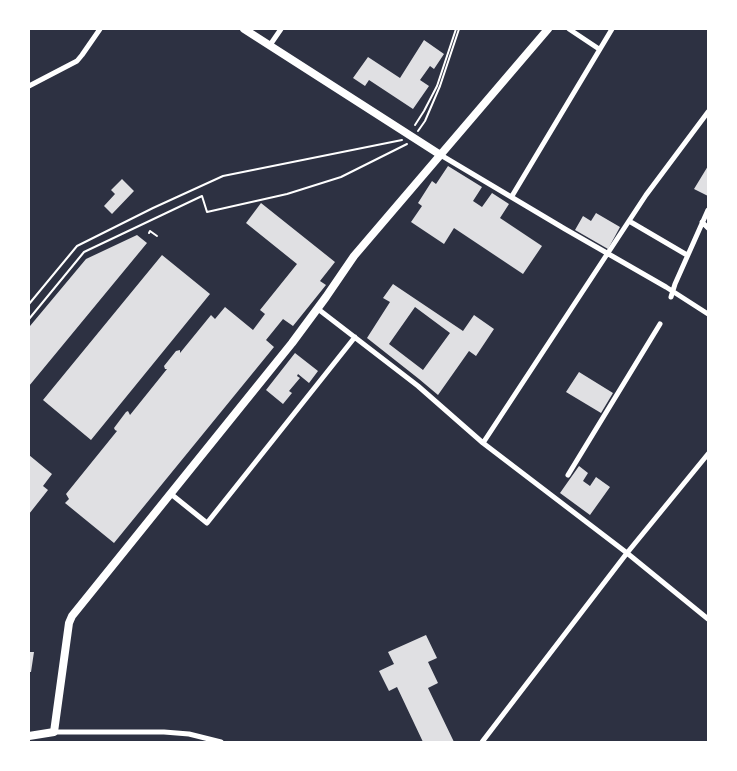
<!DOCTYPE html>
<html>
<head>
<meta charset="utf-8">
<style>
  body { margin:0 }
  #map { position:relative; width:737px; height:771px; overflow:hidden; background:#2d3142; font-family:"Fira Sans",sans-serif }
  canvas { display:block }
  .frame { position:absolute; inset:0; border:30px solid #fff; pointer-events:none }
</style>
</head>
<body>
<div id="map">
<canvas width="737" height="771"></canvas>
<div class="frame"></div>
</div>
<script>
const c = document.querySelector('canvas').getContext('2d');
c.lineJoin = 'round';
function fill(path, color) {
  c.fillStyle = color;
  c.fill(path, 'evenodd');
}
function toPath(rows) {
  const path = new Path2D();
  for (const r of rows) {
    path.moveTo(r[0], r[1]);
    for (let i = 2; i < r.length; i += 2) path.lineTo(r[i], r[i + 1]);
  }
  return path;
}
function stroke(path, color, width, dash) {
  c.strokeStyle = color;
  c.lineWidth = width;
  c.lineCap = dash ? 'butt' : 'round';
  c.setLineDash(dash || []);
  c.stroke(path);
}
fill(toPath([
  [424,40,444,54,434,69,430,66,420,80,429,86,413,109,369,80,365,86,353,78,368,57,400,78],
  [448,166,482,187,473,201,482,207,492,193,509,204,500,218,542,246,523,274,454,228,444,244,411,222,422,206,418,203,432,181,436,184],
  [708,166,708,196,694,189],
  [122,179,134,191,112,214,104,206,115,194,111,190],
  [261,203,335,262,320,281,326,285,293,326,283,319,266,340,274,347,114,543,65,503,69,499,66,494,117,431,115,430,114,428,126,412,128,411,130,415,167,369,165,369,164,366,176,351,180,350,180,353,211,315,215,319,225,307,253,330,265,314,260,310,297,264,246,223],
  [596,213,620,227,608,249,575,230,583,216,591,221],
  [137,235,147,243,29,386,29,330,30,326,86,259],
  [162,255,210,294,91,440,43,400],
  [393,284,463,331,474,315,494,329,476,356,469,351,438,395,419,379,367,338,390,302,383,298],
  [415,307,450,333,423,370,389,344],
  [295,353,318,371,309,383,298,374,297,376,300,378,289,391,292,393,283,404,266,390],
  [579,372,613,393,601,413,566,392],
  [29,455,52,474,43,486,48,490,29,514],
  [579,466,588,473,583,481,590,486,596,477,610,487,590,515,560,493],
  [426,635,437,658,428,662,438,683,428,688,454,742,423,742,397,687,389,691,379,671,394,664,388,652],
  [29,652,34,652,31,672,29,672]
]), '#e0e0e3');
stroke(toPath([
  [415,125,424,111,437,86,456,29],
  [418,131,425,121,440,86,459,29],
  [149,233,150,231,157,236],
  [29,304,77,246,153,208,223,176,402,140],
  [29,319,84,252,202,196,207,212,287,194,341,177,407,144]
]), '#fff', 2);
stroke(toPath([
  [569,29,599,49],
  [270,45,281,29],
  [29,86,77,61,82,55,100,29],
  [439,154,565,229,666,287,708,314],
  [512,196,612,29],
  [629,221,687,255],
  [702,222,708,228],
  [671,297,675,284,708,210],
  [318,309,418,386,483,443,627,553,708,619],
  [483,443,646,195,708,112],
  [568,475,660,324],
  [171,494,207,523,355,337],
  [54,732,164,732,189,734,221,742],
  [482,742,627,553,708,454]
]), '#fff', 5);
stroke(toPath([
  [244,29,439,154],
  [29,736,54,732,69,623,72,616,292,343,326,297,354,256,548,29]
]), '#fff', 8);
</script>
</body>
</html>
